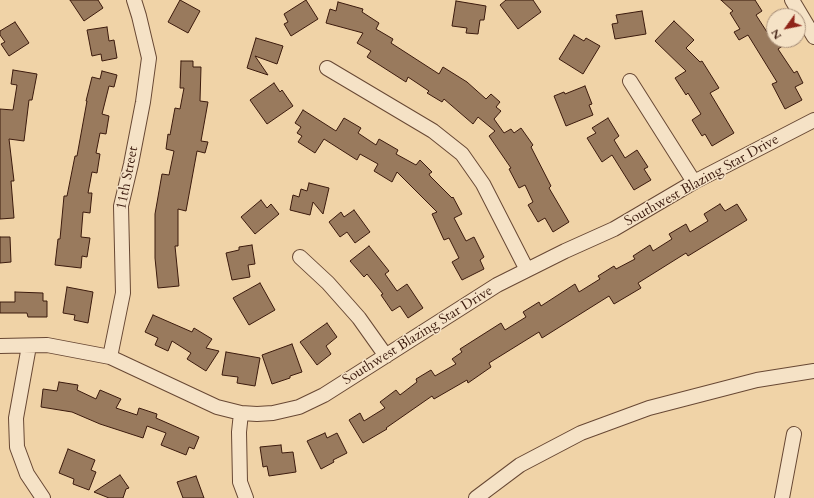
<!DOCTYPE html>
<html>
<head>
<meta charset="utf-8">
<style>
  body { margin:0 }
  #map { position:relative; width:814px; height:498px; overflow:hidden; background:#f0d3a7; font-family:Cardo,serif }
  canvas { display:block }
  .north { position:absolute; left:766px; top:8px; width:40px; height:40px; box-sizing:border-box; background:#f5e2c6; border:1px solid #ab927c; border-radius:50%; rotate:237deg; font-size:11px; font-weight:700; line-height:16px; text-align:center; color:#3b1a0d }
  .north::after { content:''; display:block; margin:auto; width:14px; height:18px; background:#8f2418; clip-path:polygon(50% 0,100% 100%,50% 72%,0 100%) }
</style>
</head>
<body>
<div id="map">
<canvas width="814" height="498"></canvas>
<div class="north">N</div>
</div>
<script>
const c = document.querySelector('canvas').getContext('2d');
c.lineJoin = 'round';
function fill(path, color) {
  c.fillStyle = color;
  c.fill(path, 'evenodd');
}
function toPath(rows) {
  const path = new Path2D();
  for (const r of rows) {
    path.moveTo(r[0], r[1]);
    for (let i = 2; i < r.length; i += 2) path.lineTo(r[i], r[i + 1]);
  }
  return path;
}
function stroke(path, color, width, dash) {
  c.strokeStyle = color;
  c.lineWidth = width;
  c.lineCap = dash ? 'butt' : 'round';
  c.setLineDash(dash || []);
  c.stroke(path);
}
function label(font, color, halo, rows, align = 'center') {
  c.font = font + ' Cardo,serif';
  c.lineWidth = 3;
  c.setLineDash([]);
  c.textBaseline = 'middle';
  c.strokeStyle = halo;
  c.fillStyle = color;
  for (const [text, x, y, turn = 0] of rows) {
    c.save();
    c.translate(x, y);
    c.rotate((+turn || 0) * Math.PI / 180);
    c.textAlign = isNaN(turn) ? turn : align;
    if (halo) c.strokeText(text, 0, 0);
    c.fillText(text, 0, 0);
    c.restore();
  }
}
const building = toPath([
  [70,0,98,0,103,8,84,21,70,0],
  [180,0,200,11,188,33,168,22,180,0],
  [306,0,318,19,291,36,284,24,288,22,284,14,306,0],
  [506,0,533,0,541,12,518,29,500,5,506,0],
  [721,0,755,0,762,11,756,15,767,32,774,27,774,40,792,40,778,49,794,73,797,71,803,83,795,87,802,100,785,109,772,84,777,82,748,35,739,40,734,32,740,29,730,13,733,11,721,0],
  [456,1,486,6,484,20,480,20,478,34,466,33,467,28,452,26,456,1],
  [338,2,363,9,362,12,379,23,376,29,393,39,391,43,439,74,443,67,467,82,486,99,491,94,500,102,496,107,501,111,494,119,504,133,511,129,514,133,521,128,533,145,531,147,551,186,549,188,569,222,553,232,545,218,538,222,528,205,533,202,525,185,519,188,509,169,511,168,489,136,495,131,478,117,473,124,444,99,442,102,427,93,429,91,408,77,406,82,367,57,371,51,357,43,363,33,326,23,330,9,336,11,338,2],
  [642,11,646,34,615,39,612,24,618,23,616,15,642,11],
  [674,21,694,40,686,48,700,62,702,61,719,88,710,93,734,133,712,146,705,134,702,136,692,120,701,114,688,93,686,95,675,78,686,71,655,41,674,21],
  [15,22,29,43,9,56,1,44,5,42,0,35,0,31,15,22],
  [107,27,109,41,114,40,117,58,102,61,101,54,92,56,87,30,107,27],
  [574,35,584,41,586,38,600,46,583,74,559,59,574,35],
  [256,38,283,46,277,64,255,56,268,75,247,68,256,38],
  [181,61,193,61,193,67,201,67,200,101,208,102,201,141,208,142,205,153,197,151,186,211,178,209,178,246,175,246,179,286,158,288,155,258,155,214,162,174,169,175,174,151,166,149,168,134,170,135,175,108,180,109,184,88,180,88,181,61],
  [13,70,37,74,32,100,29,100,24,141,9,139,14,181,11,181,14,218,0,219,0,109,13,110,17,85,11,84,13,70],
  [102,71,117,75,114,87,109,86,102,114,109,116,106,134,100,133,96,153,100,154,97,173,92,172,88,193,92,193,90,213,83,212,81,237,90,238,87,257,82,256,81,268,55,265,58,239,60,239,64,196,67,196,75,156,77,156,87,101,86,101,92,77,100,79,102,71],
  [274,83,280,92,282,90,293,106,267,124,250,100,274,83],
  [585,86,592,104,589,105,593,115,566,126,554,96,564,92,565,94,585,86],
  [303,110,336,131,344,118,361,128,358,133,376,145,379,139,398,150,396,154,416,165,420,160,432,172,429,174,430,176,452,198,453,197,462,214,454,218,466,241,474,237,484,257,480,260,484,269,462,280,452,262,459,258,449,238,444,240,432,214,437,212,397,172,392,182,374,171,378,164,360,154,357,160,324,139,315,153,298,142,302,136,297,133,301,127,295,123,303,110],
  [608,118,619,136,614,140,625,158,637,150,648,167,644,169,651,180,634,190,612,155,602,162,587,138,596,133,592,128,608,118],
  [309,183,329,188,323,214,313,202,310,215,290,210,293,195,299,197,301,189,307,191,309,183],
  [261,200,267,208,271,204,279,214,255,234,241,217,261,200],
  [720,204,725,211,737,204,747,220,688,256,686,253,638,283,641,288,614,304,609,296,542,338,539,332,489,363,491,367,468,383,467,380,434,399,432,396,386,428,387,429,363,443,349,420,360,413,364,421,385,408,380,402,396,390,400,395,417,382,416,379,431,370,435,376,456,364,452,359,462,352,460,349,501,323,505,330,526,317,523,312,539,302,541,306,575,284,579,292,600,279,598,276,614,266,616,269,635,259,633,256,650,245,653,251,672,239,669,234,686,224,690,232,708,221,704,214,720,204],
  [354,210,370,232,355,243,347,232,340,237,329,222,341,212,344,217,354,210],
  [0,237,10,237,11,262,0,263,0,237],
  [252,245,255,264,248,265,250,277,232,280,226,253,239,250,239,247,252,245],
  [369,246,389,271,385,274,397,291,407,284,423,308,408,318,400,306,392,311,381,295,383,294,367,274,364,277,350,261,369,246],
  [260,283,275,310,249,325,233,298,260,283],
  [67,287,93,292,88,323,74,320,75,315,63,313,67,287],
  [15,292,43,293,43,301,47,301,47,317,28,317,27,313,0,313,0,302,15,302,15,292],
  [153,315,192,332,194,328,212,339,206,348,219,351,206,371,187,359,191,353,172,341,168,351,155,345,158,338,145,332,153,315],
  [327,323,337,337,326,346,331,354,317,365,300,342,327,323],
  [292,344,302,372,290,376,290,378,272,384,262,355,292,344],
  [226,352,260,358,255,386,237,383,238,377,222,375,226,352],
  [59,382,78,385,77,390,96,399,100,390,121,399,116,408,137,415,139,408,157,414,156,418,199,437,194,449,189,447,186,455,161,445,166,433,147,426,143,438,100,424,72,412,41,407,43,389,57,391,59,382],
  [325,433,327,438,337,433,347,453,333,460,334,462,321,469,307,441,325,433],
  [281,445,282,453,293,452,296,472,269,476,267,466,263,467,260,447,281,445],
  [68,449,95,460,91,470,96,472,89,490,73,484,74,479,59,473,68,449],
  [120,475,129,488,126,489,123,498,109,498,94,492,120,475],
  [196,476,204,498,183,498,177,482,196,476]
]);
fill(building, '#997a5d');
stroke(building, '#3b1a0d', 1);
const minor = toPath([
  [792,0,814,37],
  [327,68,433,131,462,154,483,184,527,270],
  [630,81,694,182],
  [300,257,328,283,359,318,386,356],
  [0,346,47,345,110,357,217,407,241,413,257,414,273,413,299,407,324,395,497,285,565,251,614,229,694,182,814,120],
  [29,346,16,418,17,447,27,474,43,498],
  [110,357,123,293,121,206,131,164,143,102,149,58,139,16,134,0],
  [241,413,239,432,240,482,246,498],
  [476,498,520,465,581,433,649,408,757,380,814,371],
  [782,498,794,434]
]);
stroke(minor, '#684834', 16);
stroke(minor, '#f5e2c6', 14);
label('14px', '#3b1a0d', '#f5e2c6', [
  ["11th Street",128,178,-79],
  ["Southwest Blazing Star Drive",702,181,-29],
  ["Southwest Blazing Star Drive",418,336,-32]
]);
</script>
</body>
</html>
